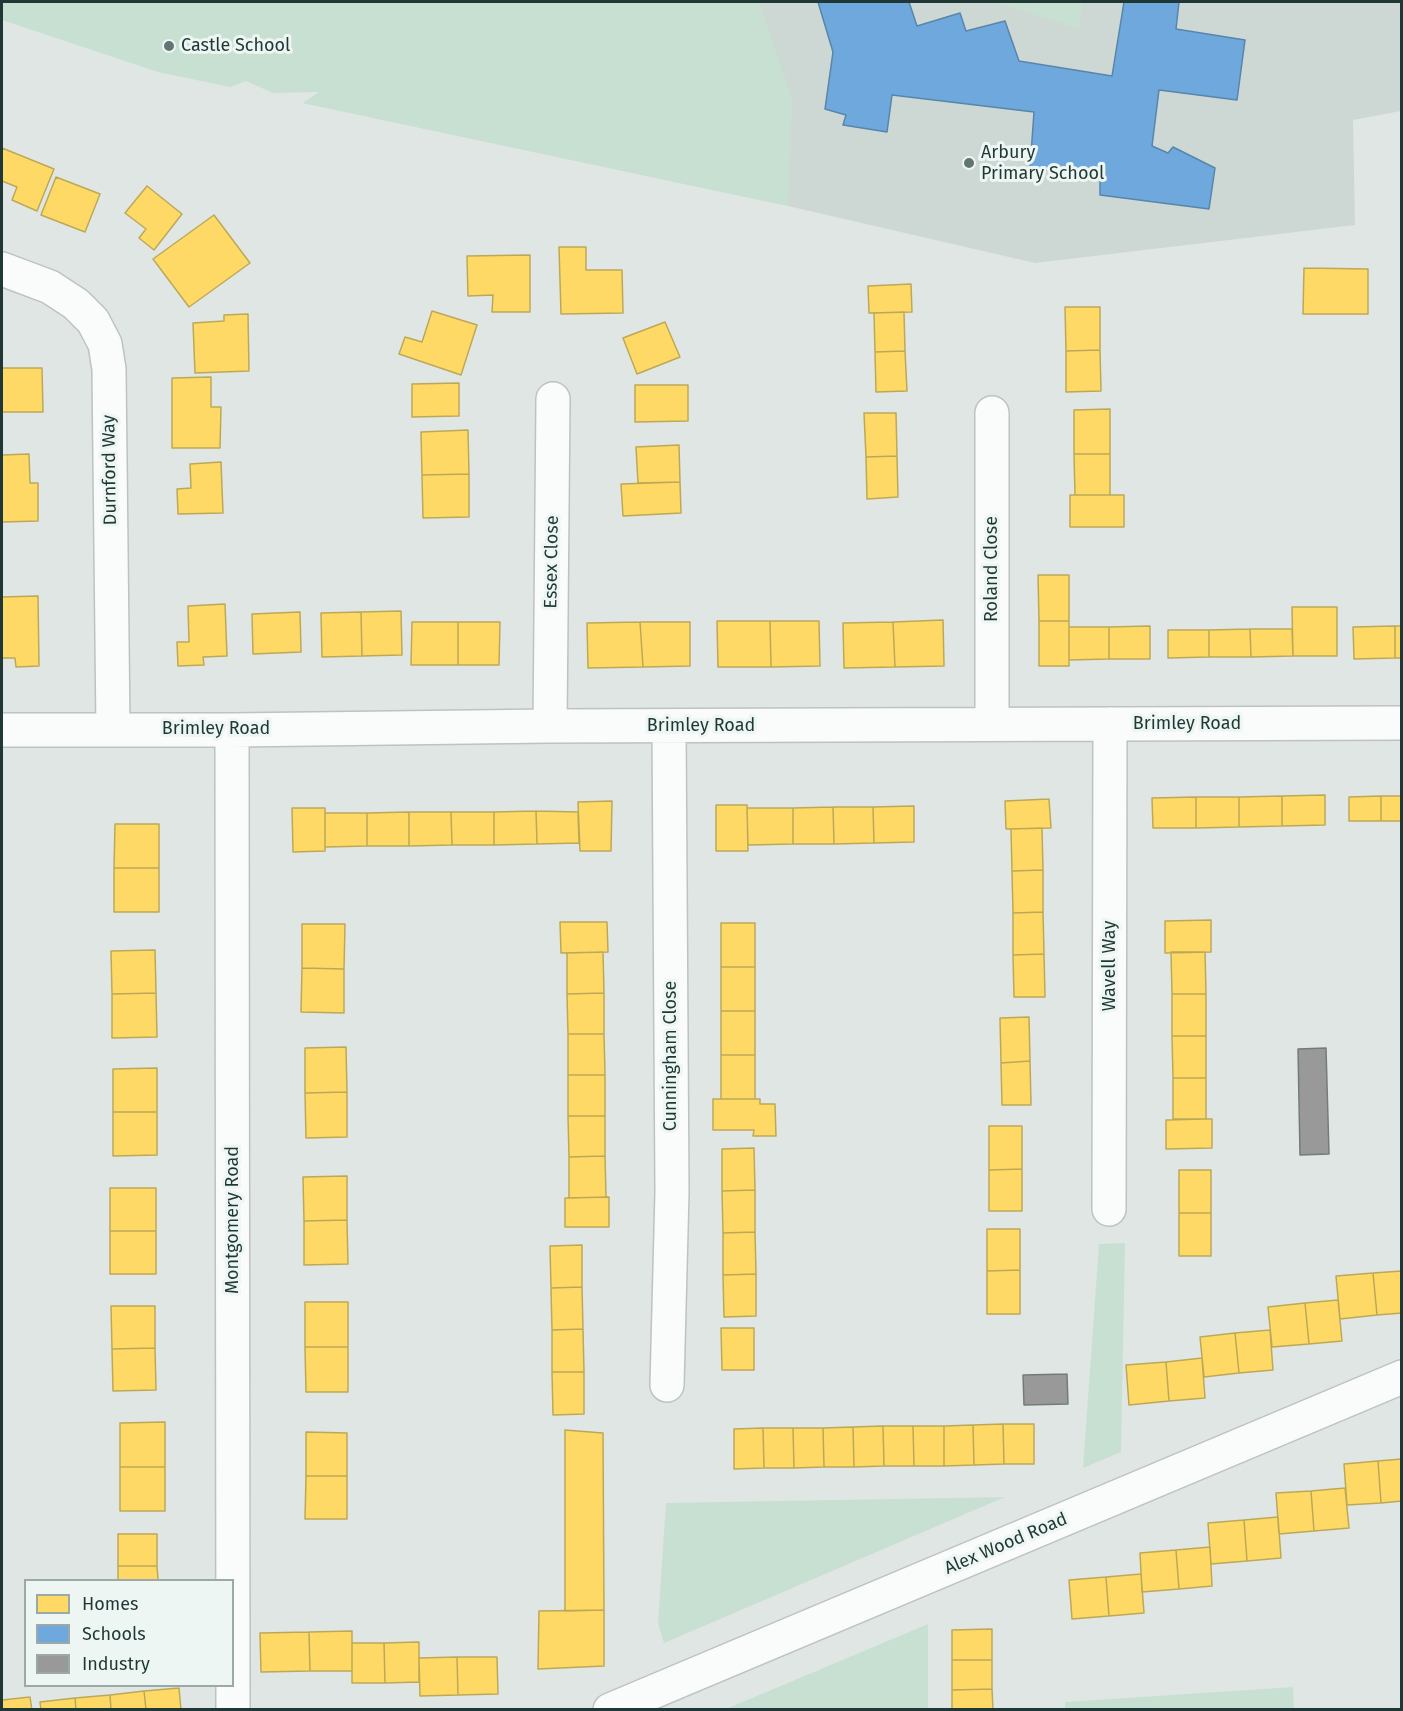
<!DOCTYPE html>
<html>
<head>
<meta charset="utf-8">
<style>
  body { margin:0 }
  #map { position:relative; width:1403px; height:1711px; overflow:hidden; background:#e0e6e4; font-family:"Fira Sans",sans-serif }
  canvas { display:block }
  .frame { position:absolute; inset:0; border:3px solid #1f3835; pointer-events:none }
  .legend { position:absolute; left:24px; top:1579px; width:210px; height:108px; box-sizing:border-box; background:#edf6f3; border:2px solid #9baaa7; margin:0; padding:8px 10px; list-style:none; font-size:18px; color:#1f3835 }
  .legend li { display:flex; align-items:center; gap:12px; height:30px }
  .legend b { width:30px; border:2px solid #9baaa7 }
</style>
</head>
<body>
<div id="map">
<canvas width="1403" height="1711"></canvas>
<div class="frame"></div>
<ul class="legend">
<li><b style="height:16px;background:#ffd966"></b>Homes</li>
<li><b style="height:16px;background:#6fa8dc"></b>Schools</li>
<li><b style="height:16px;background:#999"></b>Industry</li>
</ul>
</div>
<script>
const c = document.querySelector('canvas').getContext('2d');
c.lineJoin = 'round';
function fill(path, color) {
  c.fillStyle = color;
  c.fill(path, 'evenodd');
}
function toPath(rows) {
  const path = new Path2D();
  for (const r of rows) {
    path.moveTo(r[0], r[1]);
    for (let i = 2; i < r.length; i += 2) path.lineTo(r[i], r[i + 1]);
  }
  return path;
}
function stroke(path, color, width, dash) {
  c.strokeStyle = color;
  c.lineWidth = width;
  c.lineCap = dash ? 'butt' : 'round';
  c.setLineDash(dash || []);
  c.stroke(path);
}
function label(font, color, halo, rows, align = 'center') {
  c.font = font + ' "Fira Sans",sans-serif';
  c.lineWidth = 6;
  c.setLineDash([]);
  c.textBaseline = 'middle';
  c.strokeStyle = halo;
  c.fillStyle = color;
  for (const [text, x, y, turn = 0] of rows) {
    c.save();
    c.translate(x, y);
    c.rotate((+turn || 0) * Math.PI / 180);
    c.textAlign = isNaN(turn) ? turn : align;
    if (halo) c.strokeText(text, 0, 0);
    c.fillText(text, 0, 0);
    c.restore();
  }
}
fill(toPath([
  [345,2,1401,2,1401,111,1353,120,1355,225,1035,263,788,206,303,103,321,91]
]), '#cdd8d4');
fill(toPath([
  [2,2,759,2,792,98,788,206,303,103,319,92,273,93,246,81,230,87,158,72,2,20],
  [995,2,1082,2,1079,29],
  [1125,1243,1121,1452,1083,1468,1099,1244],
  [1005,1497,664,1643,658,1623,666,1503],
  [928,1624,928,1709,726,1709],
  [1293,1687,1294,1709,1065,1709,1065,1702]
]), '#c8e0d2');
const homes = toPath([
  [2,148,54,169,37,211,12,200,17,187,2,181,2,148],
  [56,177,100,194,85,232,41,215,56,177],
  [147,186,182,214,154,250,139,238,146,229,125,213,147,186],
  [214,215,250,263,189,307,153,259,214,215],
  [559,247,586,247,586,270,622,270,623,313,561,314,559,247],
  [530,255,530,312,492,312,493,295,468,296,467,256,530,255],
  [1304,268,1368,269,1368,314,1303,314,1304,268],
  [911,284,912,312,869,313,868,286,911,284],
  [1065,307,1100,307,1100,350,1066,351,1065,307],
  [432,311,477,325,461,375,399,354,405,337,422,342,432,311],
  [904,312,905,351,875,352,874,313,904,312],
  [248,314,249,371,195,373,193,323,224,321,224,315,248,314],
  [665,322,680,357,637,374,623,338,665,322],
  [1100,350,1101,391,1066,392,1066,351,1100,350],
  [905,351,907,391,876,392,875,352,905,351],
  [2,368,42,368,43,412,2,412,2,368],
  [211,377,211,407,221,407,220,448,172,448,172,378,211,377],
  [459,383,459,416,412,417,412,384,459,383],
  [635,385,688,385,688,421,635,422,635,385],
  [1110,409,1110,454,1074,454,1074,410,1110,409],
  [864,413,896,413,897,456,866,457,864,413],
  [468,430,469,474,422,475,421,432,468,430],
  [679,445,680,482,638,483,636,447,679,445],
  [29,454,30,483,38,483,38,521,2,522,2,455,29,454],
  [1074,454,1110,454,1110,495,1075,495,1074,454],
  [897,456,898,497,867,499,866,457,897,456],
  [221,462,223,513,178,514,177,489,191,488,190,464,221,462],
  [469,474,469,517,423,518,422,475,469,474],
  [680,482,681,513,623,516,621,484,680,482],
  [1070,495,1124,495,1124,527,1070,527,1070,495],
  [1038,575,1069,575,1069,621,1039,621,1038,575],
  [38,596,39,666,16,667,15,658,2,658,2,597,38,596],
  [225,604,227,656,203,657,204,665,178,666,177,642,189,642,188,606,225,604],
  [1292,607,1337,607,1337,656,1293,656,1292,607],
  [401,611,402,655,362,656,361,612,401,611],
  [300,612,301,652,253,654,252,614,300,612],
  [361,612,362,656,322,657,321,613,361,612],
  [943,620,944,666,895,667,893,622,943,620],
  [717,621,770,621,771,667,718,667,717,621],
  [770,621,819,621,820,666,771,667,770,621],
  [1039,621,1069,621,1069,666,1039,666,1039,621],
  [412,622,458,622,458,665,411,665,412,622],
  [458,622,500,622,499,665,458,665,458,622],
  [640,622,690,622,690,666,643,667,640,622],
  [640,622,643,667,588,668,587,623,640,622],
  [893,622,895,667,844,668,843,623,893,622],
  [1150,626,1150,659,1109,659,1109,627,1150,626],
  [1395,626,1402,626,1402,658,1395,658,1395,626],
  [1395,626,1395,658,1354,659,1353,627,1395,626],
  [1069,627,1109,627,1109,659,1069,660,1069,627],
  [1250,629,1251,657,1209,657,1209,630,1250,629],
  [1250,629,1292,629,1293,656,1251,657,1250,629],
  [1168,630,1209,630,1209,657,1168,658,1168,630],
  [1325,795,1325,825,1282,826,1282,796,1325,795],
  [1282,796,1282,826,1239,827,1239,797,1282,796],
  [1381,796,1402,796,1402,821,1381,821,1381,796],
  [1381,796,1381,821,1349,821,1349,797,1381,796],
  [1196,797,1196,828,1153,828,1152,798,1196,797],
  [1196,797,1239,797,1239,827,1196,828,1196,797],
  [1049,799,1051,828,1006,829,1005,801,1049,799],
  [612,801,611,851,580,851,578,802,612,801],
  [716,805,747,805,748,851,716,851,716,805],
  [914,806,914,842,874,843,873,807,914,806],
  [833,807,873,807,874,843,834,844,833,807],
  [833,807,834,844,793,844,793,808,833,807],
  [292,808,325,808,325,851,293,852,292,808],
  [747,808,793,808,793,844,748,845,747,808],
  [536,811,578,812,579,843,537,844,536,811],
  [536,811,537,844,494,845,494,812,536,811],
  [409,812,451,812,452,845,409,846,409,812],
  [409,812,409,846,367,846,367,813,409,812],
  [451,812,494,812,494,845,452,845,451,812],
  [325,813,367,813,367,846,325,847,325,813],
  [115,824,159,824,159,868,114,868,115,824],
  [1042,828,1043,870,1012,871,1011,829,1042,828],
  [114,868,159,868,159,912,114,912,114,868],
  [1043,870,1043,912,1013,913,1012,871,1043,870],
  [1043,912,1044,954,1013,955,1013,913,1043,912],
  [1211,920,1211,952,1165,953,1165,921,1211,920],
  [560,922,607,922,608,952,561,953,560,922],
  [721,923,755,923,755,967,721,967,721,923],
  [302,924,345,924,344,969,302,968,302,924],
  [155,950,156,993,112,994,111,951,155,950],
  [603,952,604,993,567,994,567,953,603,952],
  [1171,952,1205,952,1206,994,1172,994,1171,952],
  [1044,954,1045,997,1014,997,1013,955,1044,954],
  [721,967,755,967,755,1011,721,1011,721,967],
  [302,968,344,969,344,1013,301,1012,302,968],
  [156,993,157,1037,112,1038,112,994,156,993],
  [604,993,604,1034,568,1034,567,994,604,993],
  [1172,994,1206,994,1206,1036,1172,1036,1172,994],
  [721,1011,755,1011,755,1055,721,1055,721,1011],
  [1029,1017,1030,1061,1001,1063,1000,1018,1029,1017],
  [568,1034,604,1034,605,1075,568,1075,568,1034],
  [1172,1036,1206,1036,1206,1078,1173,1078,1172,1036],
  [346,1047,347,1092,305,1093,305,1048,346,1047],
  [721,1055,755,1055,755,1099,721,1099,721,1055],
  [1030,1061,1031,1105,1002,1105,1001,1063,1030,1061],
  [157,1068,157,1112,113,1112,113,1069,157,1068],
  [568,1075,605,1075,605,1116,568,1116,568,1075],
  [1173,1078,1206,1078,1206,1119,1173,1119,1173,1078],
  [347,1092,347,1137,306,1138,305,1093,347,1092],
  [713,1099,760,1099,760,1104,775,1104,776,1136,753,1136,754,1130,713,1130,713,1099],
  [113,1112,157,1112,157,1155,113,1156,113,1112],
  [568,1116,605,1116,605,1156,569,1157,568,1116],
  [1206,1119,1212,1119,1212,1148,1166,1149,1166,1120,1206,1119],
  [989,1126,1022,1126,1022,1169,989,1170,989,1126],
  [754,1148,755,1190,722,1191,722,1149,754,1148],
  [605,1156,606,1197,569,1198,569,1157,605,1156],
  [1022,1169,1022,1211,989,1211,989,1170,1022,1169],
  [1179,1170,1211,1170,1211,1213,1179,1213,1179,1170],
  [347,1176,347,1220,304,1221,303,1177,347,1176],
  [110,1188,156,1188,156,1231,110,1231,110,1188],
  [755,1190,755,1232,723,1233,722,1191,755,1190],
  [609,1197,609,1227,565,1227,565,1198,609,1197],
  [1179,1213,1211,1213,1211,1256,1179,1256,1179,1213],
  [347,1220,348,1264,304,1265,304,1221,347,1220],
  [987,1229,1020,1229,1020,1270,987,1271,987,1229],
  [110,1231,156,1231,156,1274,110,1274,110,1231],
  [755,1232,756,1274,723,1275,723,1233,755,1232],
  [582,1245,582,1287,551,1288,550,1246,582,1245],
  [1020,1270,1020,1314,987,1314,987,1271,1020,1270],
  [1402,1271,1402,1313,1377,1315,1373,1273,1402,1271],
  [1373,1273,1377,1315,1340,1319,1336,1276,1373,1273],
  [756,1274,756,1316,724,1317,723,1275,756,1274],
  [582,1287,583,1329,552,1330,551,1288,582,1287],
  [1338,1300,1342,1341,1309,1344,1305,1303,1338,1300],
  [305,1302,348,1302,348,1347,305,1347,305,1302],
  [1305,1303,1309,1344,1272,1347,1268,1307,1305,1303],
  [111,1306,155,1306,155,1348,112,1349,111,1306],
  [721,1328,754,1328,754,1370,722,1370,721,1328],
  [583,1329,584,1372,552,1372,552,1330,583,1329],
  [1270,1330,1273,1370,1239,1373,1235,1333,1270,1330],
  [1235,1333,1239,1373,1204,1377,1200,1337,1235,1333],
  [305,1347,348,1347,348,1392,306,1392,305,1347],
  [155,1348,156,1390,113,1391,112,1349,155,1348],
  [1202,1358,1205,1398,1169,1401,1166,1362,1202,1358],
  [1166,1362,1169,1401,1129,1405,1126,1365,1166,1362],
  [552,1372,584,1372,584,1414,553,1415,552,1372],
  [165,1422,165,1467,120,1467,120,1423,165,1422],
  [1003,1424,1004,1464,974,1465,973,1425,1003,1424],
  [1003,1424,1034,1424,1034,1464,1004,1464,1003,1424],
  [973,1425,974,1465,944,1466,944,1426,973,1425],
  [883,1426,884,1466,854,1467,853,1427,883,1426],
  [883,1426,913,1426,914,1466,884,1466,883,1426],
  [913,1426,944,1426,944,1466,914,1466,913,1426],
  [853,1427,854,1467,824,1467,823,1428,853,1427],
  [763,1428,764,1468,734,1469,734,1429,763,1428],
  [763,1428,793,1428,794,1468,764,1468,763,1428],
  [793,1428,823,1428,824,1467,794,1468,793,1428],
  [565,1430,603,1433,604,1610,565,1611,565,1430],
  [306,1432,347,1433,347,1476,306,1476,306,1432],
  [1402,1459,1402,1501,1381,1503,1378,1461,1402,1459],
  [1378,1461,1381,1503,1347,1505,1344,1464,1378,1461],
  [120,1467,165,1467,165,1511,120,1511,120,1467],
  [306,1476,347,1476,347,1519,305,1519,306,1476],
  [1345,1488,1349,1528,1314,1531,1311,1491,1345,1488],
  [1311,1491,1314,1531,1279,1534,1276,1493,1311,1491],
  [1278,1517,1281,1558,1247,1561,1244,1520,1278,1517],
  [1244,1520,1247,1561,1211,1564,1208,1523,1244,1520],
  [118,1534,157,1534,157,1566,118,1566,118,1534],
  [1210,1547,1212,1586,1179,1589,1176,1550,1210,1547],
  [1176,1550,1179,1589,1142,1592,1140,1553,1176,1550],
  [118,1566,157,1566,158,1580,118,1580,118,1566],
  [1141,1574,1144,1613,1109,1616,1106,1577,1141,1574],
  [1106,1577,1109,1616,1072,1619,1069,1580,1106,1577],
  [604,1610,604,1666,538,1669,539,1611,604,1610],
  [992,1629,992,1660,952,1660,952,1630,992,1629],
  [352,1631,352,1671,310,1671,309,1632,352,1631],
  [309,1632,310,1671,261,1672,260,1633,309,1632],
  [419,1642,419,1682,385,1683,384,1643,419,1642],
  [352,1643,384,1643,385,1683,352,1683,352,1643],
  [457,1657,458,1695,420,1696,419,1658,457,1657],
  [457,1657,497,1657,498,1694,458,1695,457,1657],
  [952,1660,992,1660,992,1689,952,1690,952,1660],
  [179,1688,181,1710,146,1710,144,1691,179,1688],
  [992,1689,993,1710,952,1710,952,1690,992,1689],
  [144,1691,146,1710,111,1710,110,1695,144,1691],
  [110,1695,111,1710,76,1710,75,1698,110,1695],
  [30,1697,32,1710,2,1710,2,1700,30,1697],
  [75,1698,76,1710,41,1710,40,1702,75,1698]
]);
fill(homes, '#ffd966');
stroke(homes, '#bca957', 1.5);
const schools = toPath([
  [818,2,909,2,917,26,960,13,966,31,1005,21,1019,61,1112,76,1124,2,1179,2,1176,29,1245,40,1237,100,1159,90,1152,146,1168,153,1173,147,1215,168,1209,209,1100,195,1100,179,1030,168,1034,112,892,95,887,132,843,125,846,115,825,109,833,52,818,2]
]);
fill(schools, '#6fa8dc');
stroke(schools, '#5786aa', 1.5);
const industry = toPath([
  [1326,1048,1329,1154,1300,1155,1298,1049,1326,1048],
  [1067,1374,1068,1404,1024,1405,1023,1375,1067,1374]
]);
fill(industry, '#999');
stroke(industry, '#747c7b', 1.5);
const minor = toPath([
  [2,269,50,287,76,304,93,321,105,344,109,369,113,729],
  [992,724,992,413],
  [550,726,553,399],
  [2,730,232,730,550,726,1402,723],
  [232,730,233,1710],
  [1109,1209,1110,724],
  [667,1385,672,1192,669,727],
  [610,1710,1402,1377]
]);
stroke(minor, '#bdc3c1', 36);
stroke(minor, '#fafbfb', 33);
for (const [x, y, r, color] of [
  [169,46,6,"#637572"],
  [969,163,6,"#637572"]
]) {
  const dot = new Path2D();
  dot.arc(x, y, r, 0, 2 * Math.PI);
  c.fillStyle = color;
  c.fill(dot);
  stroke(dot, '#edf6f3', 2);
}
label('18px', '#1f3835', '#edf6f3', [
  ["Castle School",181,46],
  ["Arbury",981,153],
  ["Primary School",981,174]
], 'left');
label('18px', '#1f3835', '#edf6f3', [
  ["Durnford Way",110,470,-91],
  ["Essex Close",552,562,-89],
  ["Roland Close",992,569,-90],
  ["Brimley Road",1187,724],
  ["Brimley Road",701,726],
  ["Brimley Road",216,729],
  ["Wavell Way",1110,966,-90],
  ["Cunningham Close",671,1056,-90],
  ["Montgomery Road",233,1220,-90],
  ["Alex Wood Road",1006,1544,-23]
]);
</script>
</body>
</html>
